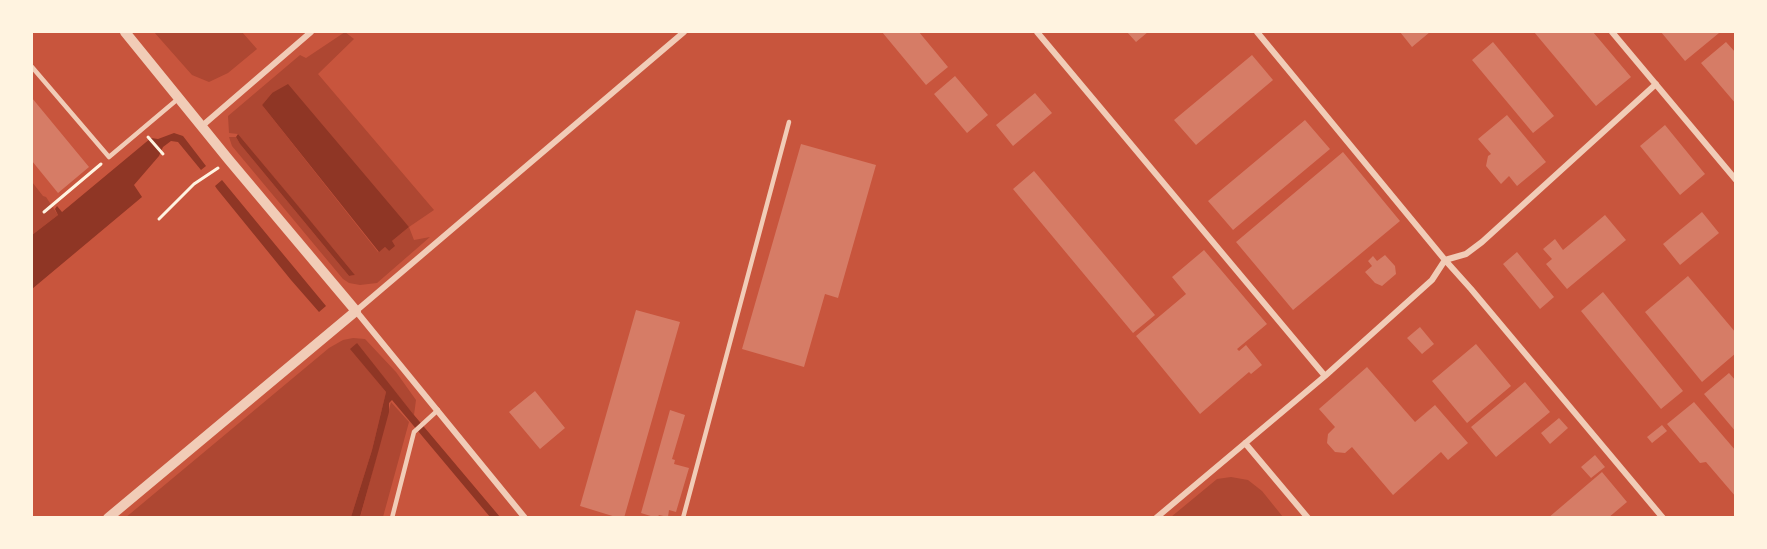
<!DOCTYPE html>
<html>
<head>
<meta charset="utf-8">
<style>
  body { margin:0 }
  #map { position:relative; width:1767px; height:549px; overflow:hidden; background:#c8553d; font-family:Mulish,sans-serif }
  canvas { display:block }
  .frame { position:absolute; inset:0; border:33px solid #fff3e0; pointer-events:none }
</style>
</head>
<body>
<div id="map">
<canvas width="1767" height="549"></canvas>
<div class="frame"></div>
</div>
<script>
const c = document.querySelector('canvas').getContext('2d');
c.lineJoin = 'round';
function fill(path, color) {
  c.fillStyle = color;
  c.fill(path, 'evenodd');
}
function toPath(rows) {
  const path = new Path2D();
  for (const r of rows) {
    path.moveTo(r[0], r[1]);
    for (let i = 2; i < r.length; i += 2) path.lineTo(r[i], r[i + 1]);
  }
  return path;
}
function stroke(path, color, width, dash) {
  c.strokeStyle = color;
  c.lineWidth = width;
  c.lineCap = dash ? 'butt' : 'round';
  c.setLineDash(dash || []);
  c.stroke(path);
}
fill(toPath([
  [154,32,242,32,257,49,228,73,209,82,192,75],
  [345,32,354,39,318,74,434,210,409,227,414,240,430,237,377,283,360,285,349,283,343,279,232,146,229,137,236,137,240,144,349,276,355,275,238,134,229,133,228,116,300,55,306,58],
  [272,93,409,227,392,241,389,251,385,247,378,252,262,105],
  [32,182,43,196,46,197,58,215,32,235],
  [353,338,365,339,396,372,416,400,414,415,356,343,358,358,386,392,372,450,351,517,125,518,329,348,343,340],
  [391,402,409,422,383,517,360,518],
  [1231,477,1248,480,1262,491,1283,517,1171,517,1217,479]
]), '#ae4732');
fill(toPath([
  [288,84,409,227,392,241,395,246,389,251,385,247,379,252,262,105,272,93],
  [174,133,183,136,206,166,201,170,178,142,171,141,163,147,159,156,134,185,142,197,32,289,32,235,58,215,55,209,57,206,62,212,151,138,158,139],
  [238,134,294,201,355,275,349,276,240,144,236,137],
  [222,180,278,248,326,306,319,312,291,280,217,189,215,186],
  [357,343,414,415,500,517,490,517,392,400,389,403,389,412,379,449,360,517,351,517,372,450,386,392,350,349]
]), '#8f3625');
fill(toPath([
  [882,32,919,32,948,67,926,85],
  [1127,32,1148,32,1136,42],
  [1400,32,1430,32,1412,47],
  [1534,32,1593,32,1631,77,1596,106],
  [1661,32,1718,32,1719,33,1685,61],
  [1493,42,1554,116,1533,133,1472,60],
  [1726,42,1736,53,1736,104,1701,63],
  [1252,55,1273,80,1196,145,1174,120],
  [955,76,988,115,967,133,934,94],
  [1035,93,1052,113,1013,146,996,125],
  [32,98,89,167,58,193,32,161],
  [1507,115,1546,162,1517,186,1509,176,1501,184,1486,166,1488,156,1491,154,1478,139],
  [1305,120,1330,149,1233,230,1208,201],
  [1665,125,1705,174,1680,195,1640,146],
  [801,144,876,165,838,298,825,294,804,367,742,349],
  [1343,152,1400,221,1293,310,1236,242],
  [1034,171,1155,315,1133,333,1013,189],
  [1702,212,1719,233,1680,265,1663,244],
  [1605,215,1626,240,1567,289,1546,264,1552,259,1543,249,1555,239,1563,250],
  [1204,250,1267,324,1237,349,1239,351,1246,345,1262,365,1251,374,1249,372,1200,414,1136,336,1186,294,1172,277],
  [1517,252,1554,297,1540,309,1503,264],
  [1385,255,1395,266,1396,274,1382,286,1375,283,1365,272,1372,266,1368,261,1373,256,1377,261],
  [1688,276,1736,333,1736,353,1702,382,1645,312],
  [1603,292,1683,391,1661,409,1581,311],
  [636,310,680,322,624,518,619,518,580,506],
  [1420,327,1434,344,1422,354,1407,338],
  [1476,344,1511,386,1467,423,1432,381],
  [1367,367,1415,422,1435,405,1468,443,1448,460,1441,452,1393,495,1352,447,1345,453,1335,452,1327,443,1328,434,1335,427,1319,409],
  [1729,373,1736,381,1736,432,1704,394],
  [1525,382,1550,412,1496,457,1471,427],
  [535,391,565,428,540,449,509,412],
  [1694,402,1736,451,1736,497,1706,462,1700,463,1667,424],
  [670,410,685,415,672,459,675,460,674,464,689,468,676,512,669,510,668,517,659,515,657,518,641,513],
  [1559,418,1568,428,1550,444,1541,433],
  [1662,425,1667,431,1652,443,1647,437],
  [1595,455,1605,467,1591,478,1581,467],
  [1602,472,1627,502,1608,518,1548,518]
]), '#d67c66');
stroke(toPath([
  [148,137,163,154],
  [44,212,101,164],
  [159,219,194,184,218,168]
]), '#fff3e0', 3);
stroke(toPath([
  [32,67,109,157,179,98],
  [392,518,414,432,438,410],
  [683,518,789,122]
]), '#f1ccb7', 4.5);
stroke(toPath([
  [1037,32,1325,376],
  [1257,32,1445,260,1471,289,1663,518],
  [1612,32,1736,180],
  [202,126,311,32],
  [1445,260,1466,254,1482,242,1656,84],
  [1245,443,1308,518],
  [525,518,356,311,684,32],
  [1156,518,1325,376,1432,280,1445,260]
]), '#f1ccb7', 6);
stroke(toPath([
  [108,518,356,311,229,160,125,32]
]), '#f1ccb7', 10);
</script>
</body>
</html>
